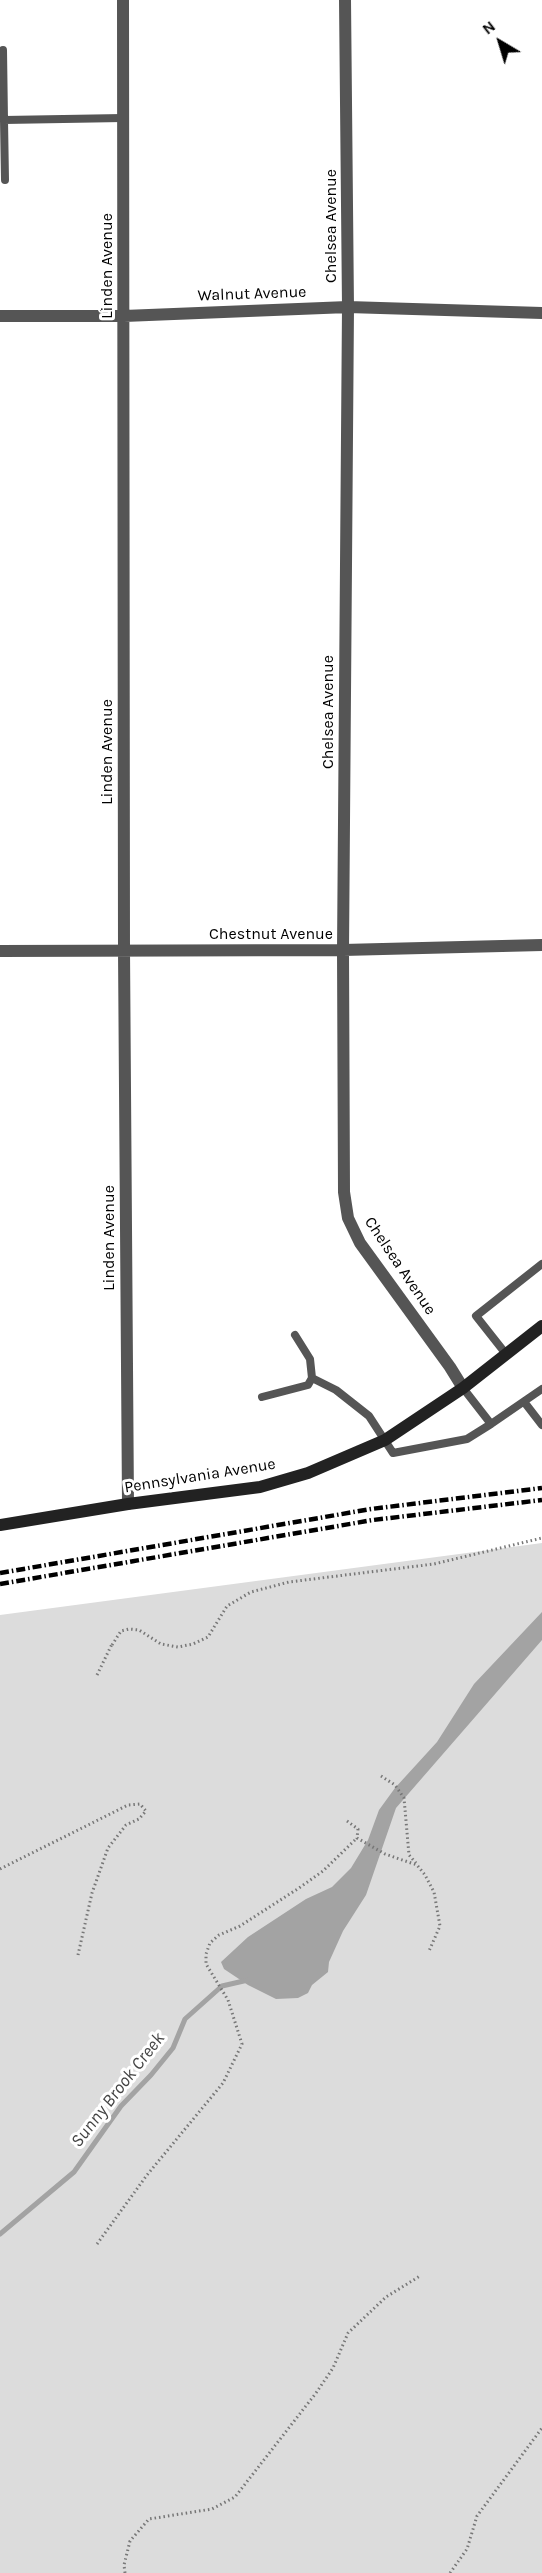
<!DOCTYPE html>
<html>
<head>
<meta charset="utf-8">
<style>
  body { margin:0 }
  #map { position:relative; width:542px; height:2573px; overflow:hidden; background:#fff; font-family:Karla,sans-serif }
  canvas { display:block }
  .north { position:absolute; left:470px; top:12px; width:60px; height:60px; -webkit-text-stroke:4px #fff; paint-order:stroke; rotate:322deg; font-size:16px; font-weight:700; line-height:24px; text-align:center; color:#000 }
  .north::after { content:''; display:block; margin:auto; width:21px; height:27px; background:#000; clip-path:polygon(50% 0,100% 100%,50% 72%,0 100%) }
</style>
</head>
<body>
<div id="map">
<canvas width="542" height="2573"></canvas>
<div class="north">N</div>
</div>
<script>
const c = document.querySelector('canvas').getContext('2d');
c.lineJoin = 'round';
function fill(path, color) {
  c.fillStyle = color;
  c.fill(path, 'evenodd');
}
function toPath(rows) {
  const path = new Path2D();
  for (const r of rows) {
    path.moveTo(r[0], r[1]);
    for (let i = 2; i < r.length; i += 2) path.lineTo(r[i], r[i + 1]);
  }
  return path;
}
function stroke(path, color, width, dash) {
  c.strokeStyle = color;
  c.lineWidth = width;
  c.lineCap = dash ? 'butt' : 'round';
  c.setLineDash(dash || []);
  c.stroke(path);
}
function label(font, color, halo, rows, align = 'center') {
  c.font = font + ' Karla,sans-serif';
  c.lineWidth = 6;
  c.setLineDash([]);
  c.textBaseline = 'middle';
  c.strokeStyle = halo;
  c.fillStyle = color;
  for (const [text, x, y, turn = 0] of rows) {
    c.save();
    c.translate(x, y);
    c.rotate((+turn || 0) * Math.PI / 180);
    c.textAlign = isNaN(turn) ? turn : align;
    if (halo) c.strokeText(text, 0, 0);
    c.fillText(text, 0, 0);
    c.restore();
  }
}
fill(toPath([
  [542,1543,542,2573,0,2573,0,1615]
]), '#dcdcdc');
fill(toPath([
  [542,1612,542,1640,396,1808,366,1895,343,1931,329,1962,328,1972,312,1985,308,1993,298,1998,276,1999,248,1985,224,1969,221,1962,248,1937,306,1899,332,1887,351,1868,368,1840,379,1810,395,1788,437,1742,474,1684]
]), '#a3a3a3');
stroke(toPath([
  [0,2234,74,2172,121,2106,151,2075,173,2048,185,2019,222,1986,248,1980]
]), '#a3a3a3', 5);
stroke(toPath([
  [112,1645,121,1631,129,1629,139,1630,161,1644,178,1647,193,1644,208,1637,227,1606,251,1592,289,1582,434,1564,542,1538],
  [97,1675,112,1644],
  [381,1776,395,1785,404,1798,409,1855,416,1863],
  [347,1821,358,1829,357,1838,385,1854,417,1865,425,1875,434,1892,440,1926,429,1951],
  [0,1869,128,1805,140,1804,146,1811,139,1819,126,1825,108,1848,92,1893,78,1955],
  [97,2244,147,2175,223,2083,242,2044,228,2000,206,1964,206,1954,210,1943,219,1935,240,1926,299,1888,323,1871,357,1838],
  [125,2573,124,2565,130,2541,149,2519,212,2509,235,2497,316,2393,333,2368,348,2333,386,2297,420,2276],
  [450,2573,467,2549,477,2516,542,2428]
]), '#777', 3, [1.5, 3]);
stroke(toPath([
  [3,50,4,120,123,118],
  [4,120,5,180],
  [506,1354,476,1316,542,1264],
  [312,1378,336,1390,369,1416,393,1453,467,1439,491,1424],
  [463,1388,491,1424,542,1389],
  [262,1397,308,1385,312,1378,310,1359,295,1335],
  [525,1403,542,1425]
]), '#555', 8);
stroke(toPath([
  [123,0,124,951,128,1504],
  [345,0,348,307,343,950,344,1192,348,1218,360,1243,450,1367,463,1388],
  [0,316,124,316,348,307,542,313],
  [0,951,343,950,542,945]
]), '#555', 12);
stroke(toPath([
  [0,1525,128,1504,260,1487,308,1473,385,1440,463,1388,542,1326]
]), '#222', 12);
stroke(toPath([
  [0,1573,371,1509,542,1488],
  [0,1584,373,1520,542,1500]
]), '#000', 4.5, [9, 3, 1.5, 3]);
label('16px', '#000', '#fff', [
  ["Chelsea Avenue",331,226,-90],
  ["Linden Avenue",107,266,-90],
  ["Walnut Avenue",252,294,-2],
  ["Chelsea Avenue",328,712,-90],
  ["Linden Avenue",107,752,-90],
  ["Chestnut Avenue",271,934],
  ["Linden Avenue",109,1238,-90],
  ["Chelsea Avenue",400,1266,56],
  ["Pennsylvania Avenue",200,1476,-9]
]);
label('italic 18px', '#444', '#fff', [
  ["Sunny Brook Creek",118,2090,-52]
]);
</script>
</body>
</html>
